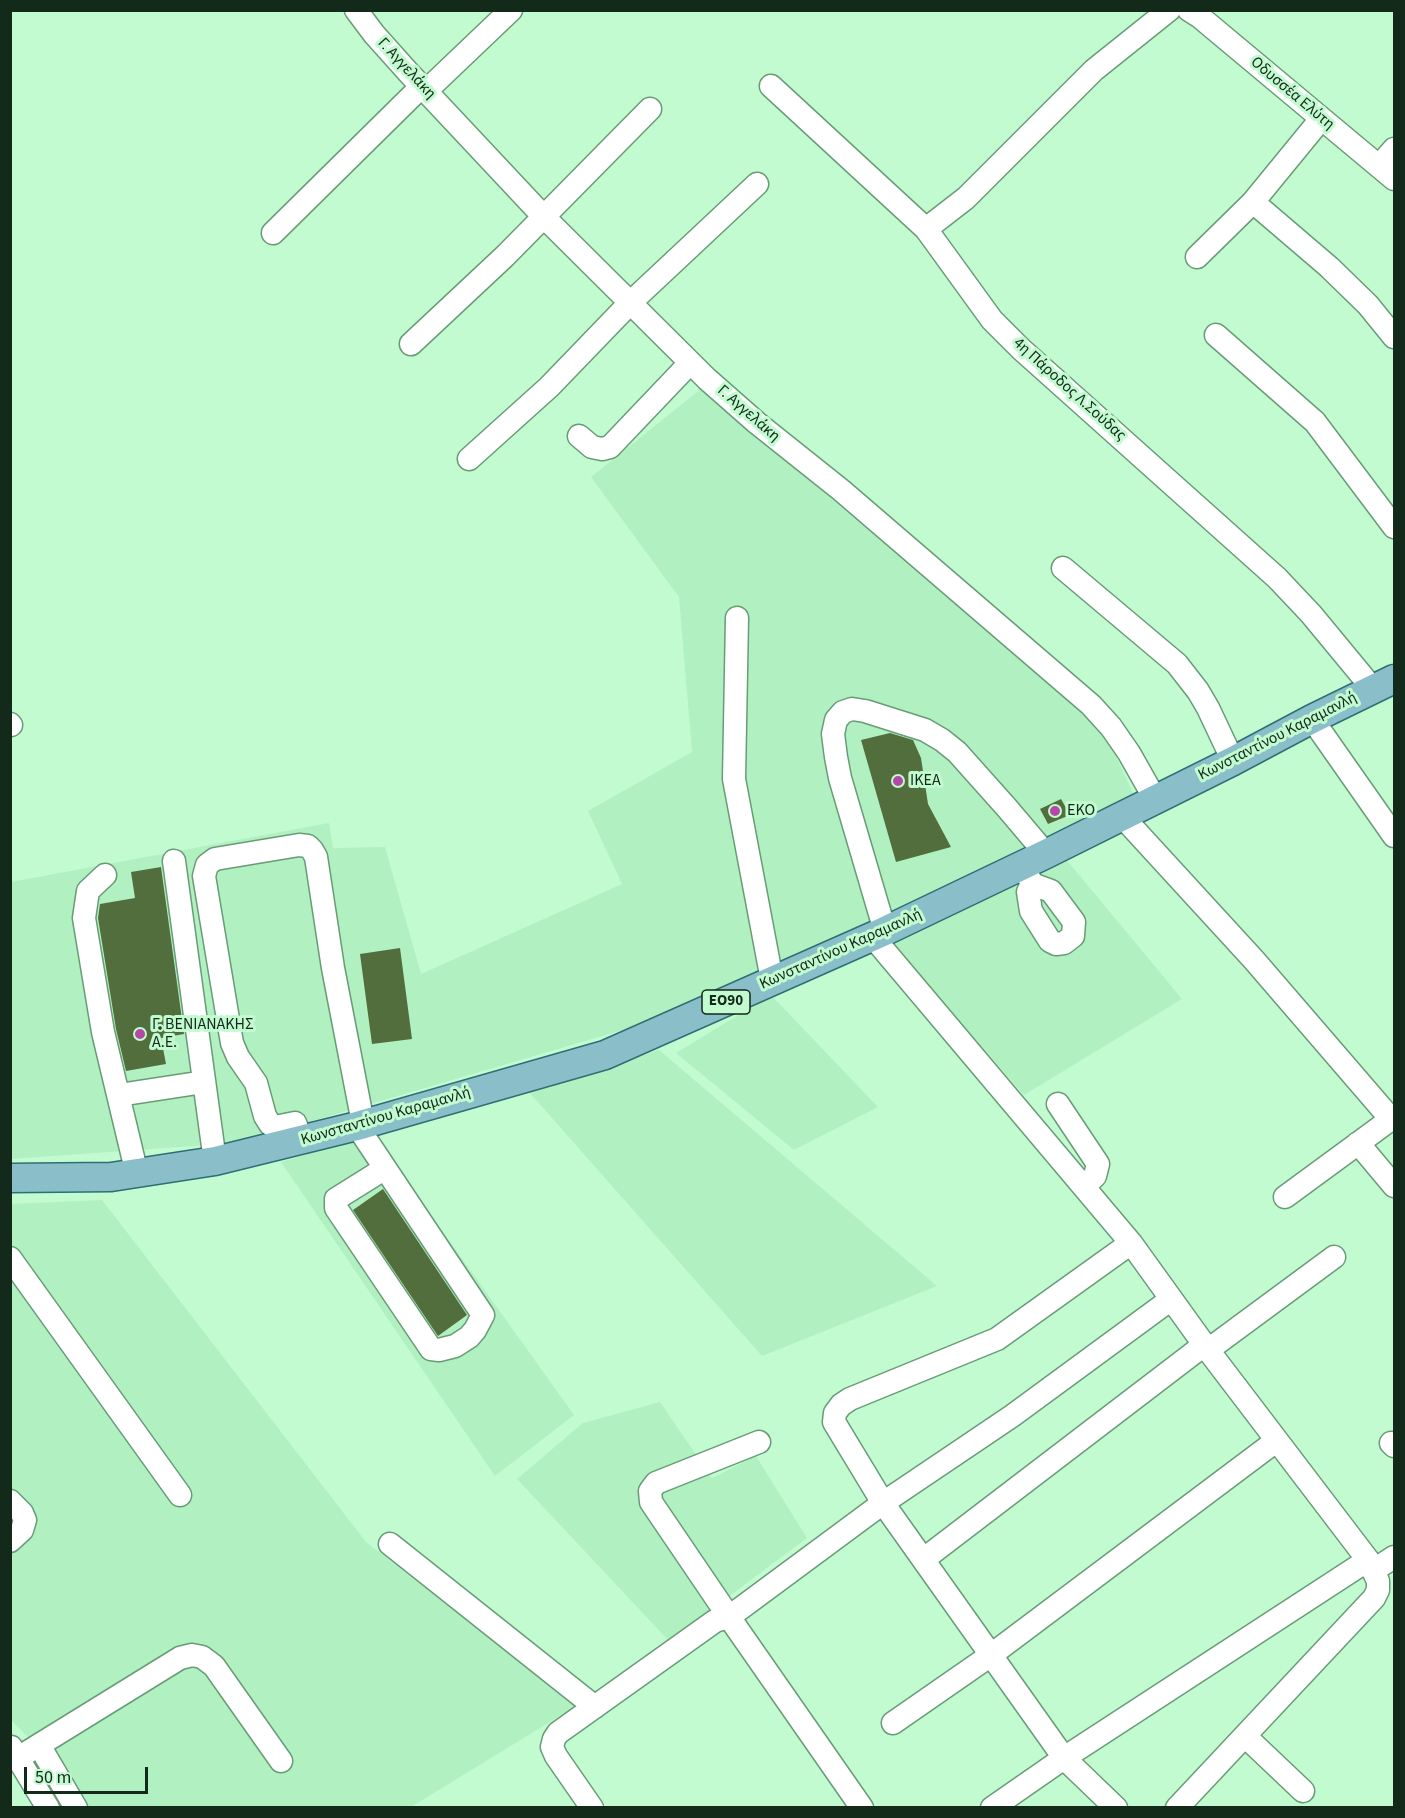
<!DOCTYPE html>
<html>
<head>
<meta charset="utf-8">
<style>
  body { margin:0 }
  #map { position:relative; width:1405px; height:1818px; overflow:hidden; background:#c3fbd1; font-family:"Source Sans 3",sans-serif }
  canvas { display:block }
  .frame { position:absolute; inset:0; border:12px solid #132919; pointer-events:none }
  .scale { position:absolute; left:24px; top:1767px; width:124px; height:27px; box-sizing:border-box; border:3px solid #132919; border-top:0; padding-left:8px; font-size:18px; line-height:21px; white-space:nowrap; color:#132919; -webkit-text-stroke:4px #c3fbd1; paint-order:stroke }
</style>
</head>
<body>
<div id="map">
<canvas width="1405" height="1818"></canvas>
<div class="frame"></div>
<div class="scale">50 m</div>
</div>
<script>
const c = document.querySelector('canvas').getContext('2d');
c.lineJoin = 'round';
function fill(path, color) {
  c.fillStyle = color;
  c.fill(path, 'evenodd');
}
function toPath(rows) {
  const path = new Path2D();
  for (const r of rows) {
    path.moveTo(r[0], r[1]);
    for (let i = 2; i < r.length; i += 2) path.lineTo(r[i], r[i + 1]);
  }
  return path;
}
function stroke(path, color, width, dash) {
  c.strokeStyle = color;
  c.lineWidth = width;
  c.lineCap = dash ? 'butt' : 'round';
  c.setLineDash(dash || []);
  c.stroke(path);
}
function label(font, color, halo, rows, align = 'center') {
  c.font = font + ' "Source Sans 3",sans-serif';
  c.lineWidth = 6;
  c.setLineDash([]);
  c.textBaseline = 'middle';
  c.strokeStyle = halo;
  c.fillStyle = color;
  for (const [text, x, y, turn = 0] of rows) {
    c.save();
    c.translate(x, y);
    c.rotate((+turn || 0) * Math.PI / 180);
    c.textAlign = isNaN(turn) ? turn : align;
    if (halo) c.strokeText(text, 0, 0);
    c.fillText(text, 0, 0);
    c.restore();
  }
}
fill(toPath([
  [702,388,1105,733,1136,799,681,1013,237,1143,11,1159,11,882,329,823,333,848,385,847,421,974,622,884,588,811,692,752,679,597,591,477],
  [1065,858,1182,999,1024,1095,892,944],
  [771,995,878,1107,794,1150,676,1053],
  [659,1050,937,1286,762,1356,529,1092],
  [373,1134,574,1415,495,1476,281,1162],
  [102,1200,366,1542,576,1706,411,1807,70,1807,31,1740,11,1720,10,1204],
  [660,1402,712,1478,756,1456,807,1538,669,1641,517,1479,583,1423]
]), '#b1f0c1');
fill(toPath([
  [890,733,913,740,921,758,928,804,951,847,896,862,861,740],
  [1061,799,1070,815,1048,824,1040,809],
  [161,867,184,1034,161,1038,166,1064,126,1071,116,1029,98,918,100,904,135,898,131,872],
  [400,948,412,1039,372,1044,360,954],
  [383,1189,467,1315,438,1336,353,1210]
]), '#526e3c');
const minor = toPath([
  [356,10,374,34,408,72,544,217,707,379,757,423,841,490,1091,705,1111,727,1129,753,1155,799],
  [1189,10,1200,17,1394,179],
  [771,86,926,229,992,320,1021,349,1277,578,1311,614,1373,689],
  [426,91,511,10],
  [1379,166,1394,149],
  [1253,202,1329,267,1368,305,1394,337],
  [926,229,966,198,1094,70,1169,10],
  [273,233,422,86],
  [1197,257,1253,202,1321,119],
  [1216,335,1315,422,1394,527],
  [411,344,505,256,650,109],
  [579,436,592,447,602,449,610,447,690,363],
  [469,459,549,387,630,303,757,184],
  [1063,568,1177,664,1198,691,1208,708,1233,761],
  [737,618,734,779,772,980],
  [1312,719,1394,836],
  [10,724,11,725],
  [1121,815,1254,960,1391,1119],
  [174,861,215,1161],
  [1023,865,1032,884,1028,892,1031,911,1050,941,1056,944,1064,943,1073,936,1074,922,1051,891,1032,884],
  [105,875,88,891,84,918,103,1032,137,1174],
  [885,931,840,778,836,757,833,734,836,720,843,712,852,709,865,711,925,730,942,740,957,752,1007,808,1046,854],
  [872,936,1131,1243,1208,1350,1368,1560,1378,1581,1378,1590,1374,1598,1177,1808],
  [119,1095,204,1082],
  [1058,1104,1098,1164,1095,1176,1084,1186],
  [357,1126,483,1315,475,1330,469,1337,455,1346,439,1350,431,1349,336,1208,336,1199,384,1169],
  [302,1140,295,1123,275,1127,270,1124,265,1116,256,1083,238,1057,232,1043,204,876,207,865,215,859,299,845,308,846,312,850,316,857,333,968,363,1123],
  [1358,1143,1394,1186],
  [1285,1197,1394,1117],
  [10,1258,180,1495],
  [1208,1350,1334,1257],
  [1391,1443,1394,1446],
  [10,1501,22,1513,25,1520,22,1530,10,1541],
  [390,1544,595,1707],
  [924,1559,1204,1345],
  [1374,1570,1394,1557],
  [893,1723,991,1655,1276,1441],
  [1245,1736,1303,1791],
  [39,1745,76,1808],
  [11,1747,48,1808],
  [18,1758,180,1658,192,1655,202,1657,214,1666,281,1761],
  [592,1808,556,1756,552,1747,554,1739,558,1733,715,1621,729,1617,651,1502,650,1491,656,1483,759,1442],
  [862,1808,729,1617,883,1503,1012,1416,1170,1300],
  [992,1808,1064,1758,1368,1560],
  [1116,1808,1064,1758,883,1503,834,1422,835,1413,841,1405,850,1399,997,1339,1131,1243]
]);
const major = toPath([
  [10,1178,111,1177,215,1161,357,1126,605,1055,885,931,1046,854,1233,761,1312,719,1394,679]
]);
stroke(minor, '#689c76', 25);
stroke(major, '#2e6f75', 31);
stroke(minor, '#fff', 22);
stroke(major, '#8abfca', 28);
for (const [x, y, r, color] of [
  [898,781,6,"#b448a7"],
  [1055,811,6,"#b448a7"],
  [140,1034,6,"#b448a7"]
]) {
  const dot = new Path2D();
  dot.arc(x, y, r, 0, 2 * Math.PI);
  c.fillStyle = color;
  c.fill(dot);
  stroke(dot, '#c3fbd1', 2);
}
for (const [x, y, w] of [
  [726,1002,48]
]) {
  const box = new Path2D();
  box.roundRect(x - w / 2, y - 12, w, 24, 4.5);
  c.fillStyle = '#c3fbd1';
  c.fill(box);
  stroke(box, '#132919', 1.5);
}
label('bold 15px', '#132919', null, [
  ["ΕΟ90",726,1002]
]);
label('16px', '#132919', '#c3fbd1', [
  ["Γ. Αγγελάκη",406,69,47],
  ["Οδυσσέα Ελύτη",1292,94,40],
  ["4η Πάροδος Λ.Σούδας",1069,390,42],
  ["Γ. Αγγελάκη",748,414,41],
  ["Κωνσταντίνου Καραμανλή",1278,737,-27],
  ["Κωνσταντίνου Καραμανλή",841,950,-24],
  ["Κωνσταντίνου Καραμανλή",386,1117,-16]
]);
label('16px', '#132919', '#c3fbd1', [
  ["IKEA",910,781],
  ["EKO",1067,811],
  ["Γ. ΒΕΝΙΑΝΑΚΗΣ",152,1025],
  ["A.E.",152,1043]
], 'left');
</script>
</body>
</html>
